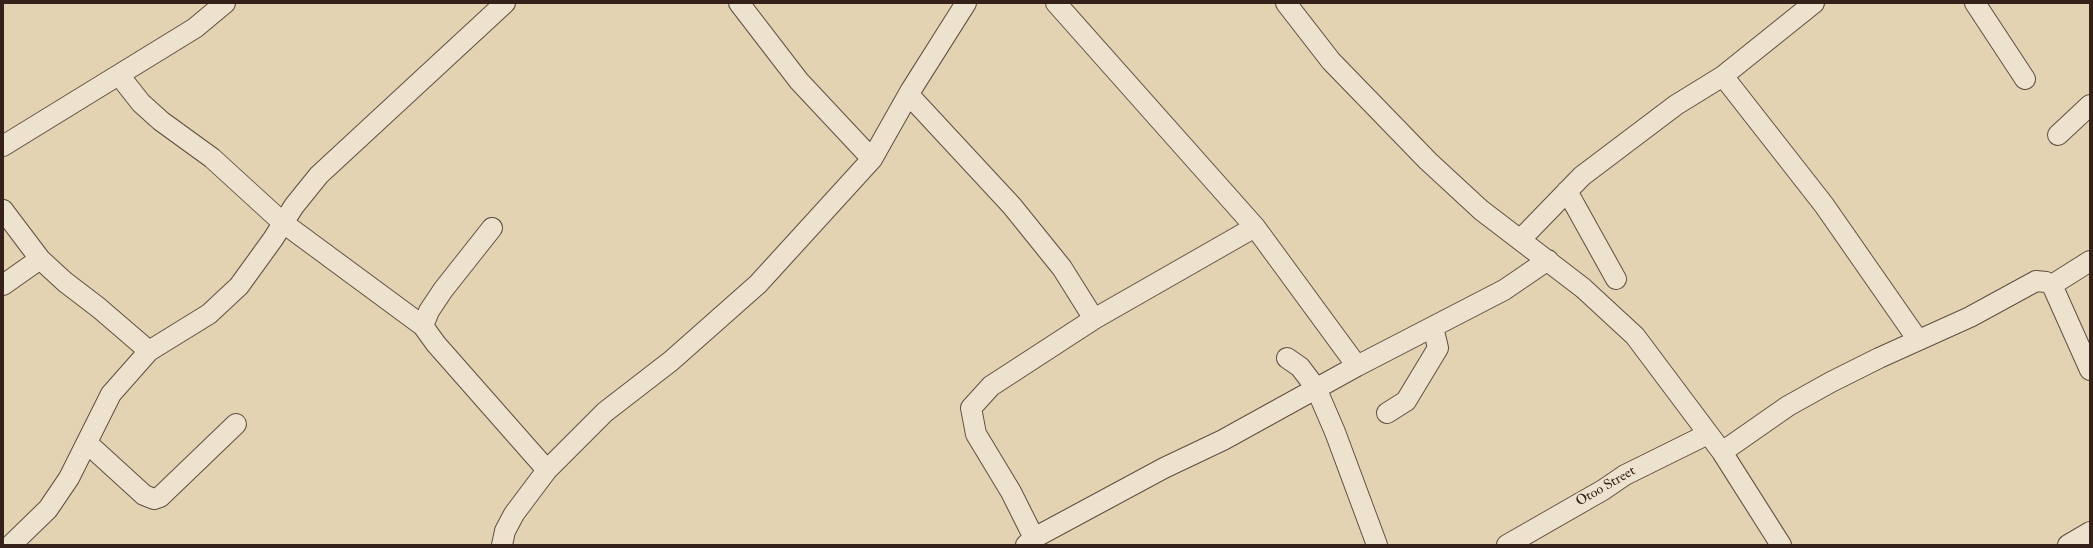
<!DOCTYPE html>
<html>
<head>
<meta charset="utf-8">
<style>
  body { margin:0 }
  #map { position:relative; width:2093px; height:548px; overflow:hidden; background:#e3d3b3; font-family:"IM FELL Double Pica",serif }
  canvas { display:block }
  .frame { position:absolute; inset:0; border:4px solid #352119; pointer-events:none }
</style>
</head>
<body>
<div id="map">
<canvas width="2093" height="548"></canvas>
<div class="frame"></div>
</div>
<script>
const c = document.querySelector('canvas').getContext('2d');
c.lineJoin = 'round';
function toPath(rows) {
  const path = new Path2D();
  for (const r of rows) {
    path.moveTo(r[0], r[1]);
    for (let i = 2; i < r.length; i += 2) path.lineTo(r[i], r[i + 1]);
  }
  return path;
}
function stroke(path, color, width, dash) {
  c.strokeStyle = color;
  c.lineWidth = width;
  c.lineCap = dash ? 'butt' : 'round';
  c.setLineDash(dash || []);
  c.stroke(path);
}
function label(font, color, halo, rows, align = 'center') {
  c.font = font + ' "IM FELL Double Pica",serif';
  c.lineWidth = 4;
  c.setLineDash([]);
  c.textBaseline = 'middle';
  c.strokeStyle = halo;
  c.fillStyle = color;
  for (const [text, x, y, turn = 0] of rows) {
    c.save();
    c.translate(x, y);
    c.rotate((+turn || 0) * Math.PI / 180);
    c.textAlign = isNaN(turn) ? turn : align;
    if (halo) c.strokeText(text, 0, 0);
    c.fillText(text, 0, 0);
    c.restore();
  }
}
const minor = toPath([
  [739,3,799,81,872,159],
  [1056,3,1255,227,1357,366],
  [1286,3,1331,61,1428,161,1481,210,1583,288,1635,336,1722,452,1781,545],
  [1975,3,2025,79],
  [119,75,141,103,161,121,212,158,282,222,423,326],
  [1723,76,1824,205,1918,340],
  [909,95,1012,206,1062,268,1094,319,991,386,971,408,976,434,1011,492,1034,538],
  [2058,135,2090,105],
  [3,146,195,28,225,3],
  [1567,191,1616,279],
  [3,210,40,259,65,282,99,308,149,351],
  [492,228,443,290,429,311,423,326,436,344,547,470],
  [1520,240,1582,176,1676,105,1723,76,1814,3],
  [3,285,40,259],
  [2052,285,2090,261],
  [1094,319,1255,227],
  [1287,358,1300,367,1316,388,1335,432,1377,545],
  [1387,413,1406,401,1438,348,1433,327],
  [87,443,144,495,154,499,160,497,236,424],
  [1722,452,1788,406,1831,382,1879,358,1970,317,2036,281,2046,282,2052,285,2090,370],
  [11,545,48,509,69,478,111,394,149,351,209,314,239,286,273,239,294,206,319,175,505,3],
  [502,545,505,531,514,514,547,470,605,412,671,361,758,284,872,159,911,90,966,3],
  [1026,545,1034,538,1164,468,1223,440,1357,366,1504,290,1548,260],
  [1507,545,1603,490,1625,475,1708,434],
  [2068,545,2090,532]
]);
stroke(minor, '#604e40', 22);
stroke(minor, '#ede2ce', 20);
label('14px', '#352119', '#ede2ce', [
  ["Otoo Street",1606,487,-30]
]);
</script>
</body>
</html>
